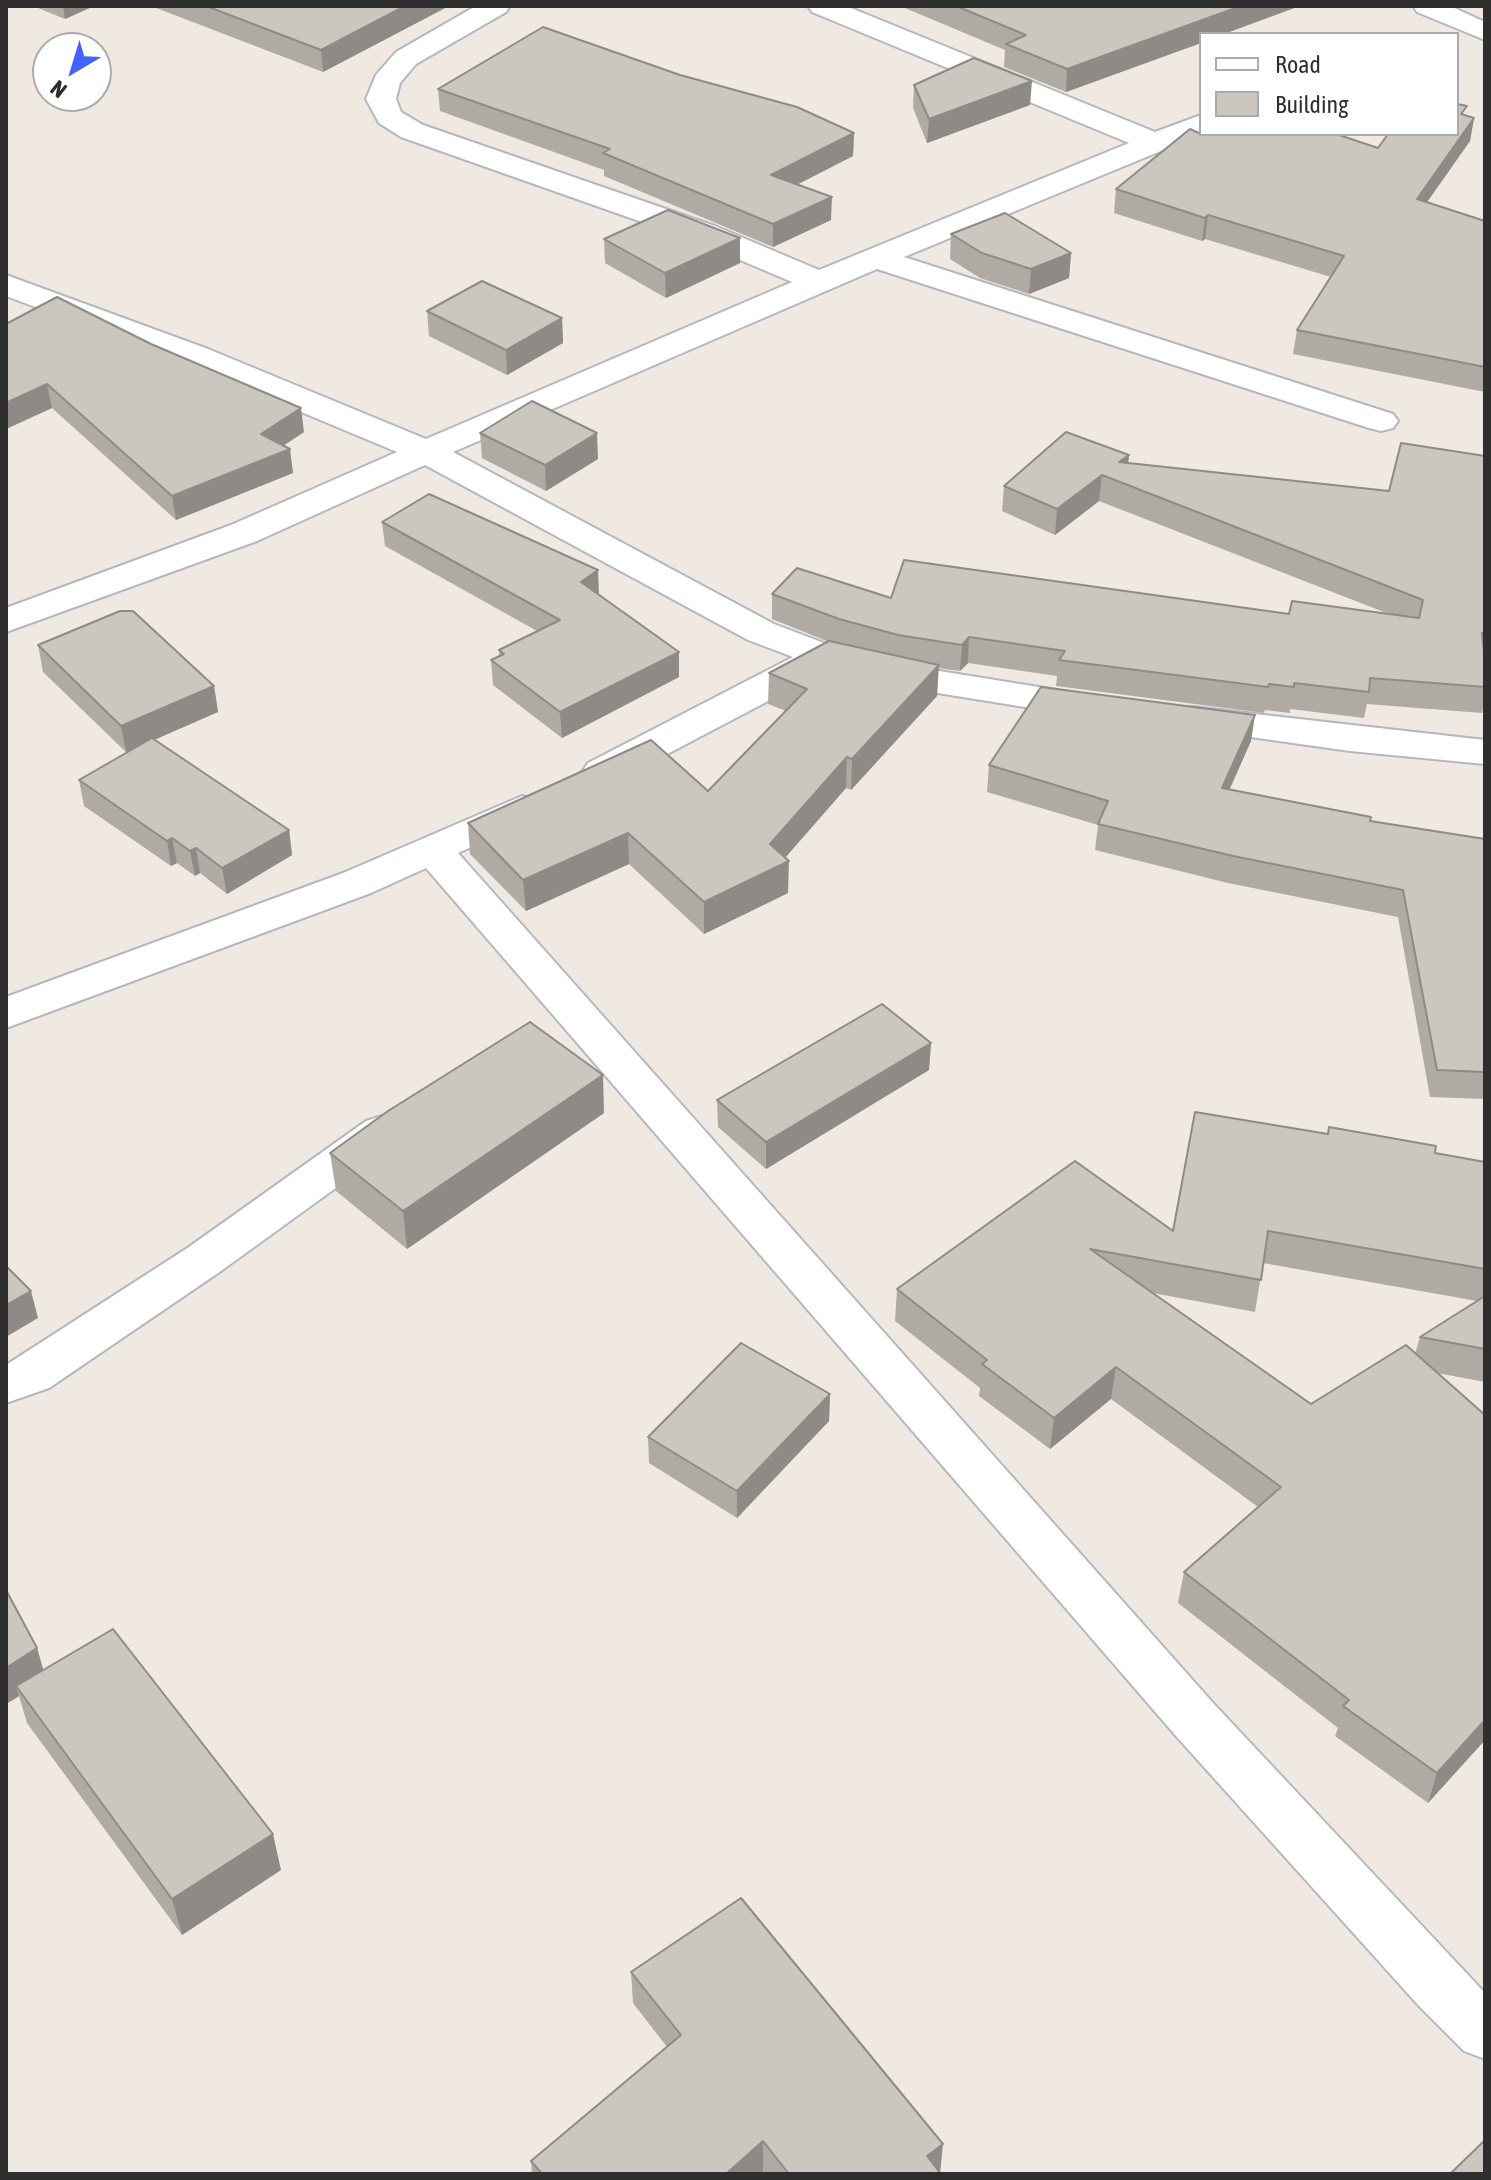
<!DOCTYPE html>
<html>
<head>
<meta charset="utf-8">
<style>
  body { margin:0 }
  #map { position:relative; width:1491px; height:2180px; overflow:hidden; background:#efe9e1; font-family:"Asap Condensed",sans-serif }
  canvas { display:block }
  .frame { position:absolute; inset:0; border:8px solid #2e2e2e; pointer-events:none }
  .legend { position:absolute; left:1199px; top:32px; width:260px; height:104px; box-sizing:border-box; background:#fff; border:2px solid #ababab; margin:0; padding:10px 14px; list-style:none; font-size:24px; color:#2e2e2e }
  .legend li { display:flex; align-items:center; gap:16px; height:40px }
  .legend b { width:40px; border:2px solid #ababab }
  .north { position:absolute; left:32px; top:32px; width:80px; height:80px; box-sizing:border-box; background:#fff; border:2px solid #ababab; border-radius:50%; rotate:218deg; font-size:22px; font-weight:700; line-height:32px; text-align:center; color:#2e2e2e }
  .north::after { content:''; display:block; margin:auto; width:28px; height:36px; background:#4264fb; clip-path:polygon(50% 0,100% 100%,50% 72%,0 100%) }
</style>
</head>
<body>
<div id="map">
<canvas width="1491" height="2180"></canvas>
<div class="frame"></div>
<ul class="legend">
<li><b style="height:10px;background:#fff"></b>Road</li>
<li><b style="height:22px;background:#cbc7bf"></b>Building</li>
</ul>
<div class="north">N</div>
</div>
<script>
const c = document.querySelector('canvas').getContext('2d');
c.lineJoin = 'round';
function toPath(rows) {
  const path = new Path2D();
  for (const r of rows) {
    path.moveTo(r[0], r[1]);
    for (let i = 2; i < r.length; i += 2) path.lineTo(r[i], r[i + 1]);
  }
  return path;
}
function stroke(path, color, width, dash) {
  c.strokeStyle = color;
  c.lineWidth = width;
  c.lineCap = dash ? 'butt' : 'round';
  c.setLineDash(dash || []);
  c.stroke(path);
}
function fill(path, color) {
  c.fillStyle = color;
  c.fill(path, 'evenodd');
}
const minor = toPath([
  [476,6,510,6,506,12,416,64,400,83,396,99,401,112,423,125,715,226,819,270,1129,143,812,12,808,6,846,6,1155,132,1201,115,1202,134,904,257,1393,414,1398,421,1393,428,1381,431,1369,428,877,269,453,452,774,624,837,648,896,664,1107,698,1112,706,1107,714,1093,718,894,686,829,669,616,781,602,784,588,781,582,772,588,763,793,657,748,640,425,465,257,541,6,632,6,608,231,525,397,452,184,363,6,296,6,275,208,349,426,439,792,282,693,240,401,137,379,123,366,99,376,75,396,52,476,6],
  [1413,6,1450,6,1485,22,1485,40,1417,12,1413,6],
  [1193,707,1485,740,1485,764,1350,751,1179,727,1174,719,1179,711,1193,707],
  [522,796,536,800,542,809,536,818,458,853,1214,1704,1485,1993,1485,2059,1464,2051,1419,2006,1176,1736,426,868,371,893,6,1028,6,997,343,873,522,796],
  [382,1116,398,1121,404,1132,398,1143,221,1271,49,1388,6,1403,6,1365,189,1247,366,1121,382,1116]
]);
stroke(minor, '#b4b7c1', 4);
fill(minor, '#fff');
fill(toPath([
  [33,6,94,6,65,19],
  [151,6,449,6,323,72],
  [900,6,1300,6,1201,34,1201,43,1066,92,1004,67,1005,50],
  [914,85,1030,105,927,143,913,108],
  [438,89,854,133,853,156,798,184,831,220,773,247,604,176,604,170,440,111],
  [1465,115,1474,118,1470,141,1427,202,1485,221,1485,392,1293,354,1297,330,1331,277,1205,239,1202,241,1114,213,1116,189,1207,135,1378,148],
  [951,234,1071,253,1069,278,1029,294,980,278,950,259],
  [604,239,740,263,666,298,605,263],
  [427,311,562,318,563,343,507,375,429,336],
  [6,324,304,432,283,446,293,473,176,520,52,408,6,429],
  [480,433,598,459,546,491,482,458],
  [1129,455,1128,463,1389,491,1485,456,1485,699,1482,713,1367,704,1364,718,1290,709,1290,713,1265,710,1264,713,1056,686,1057,676,968,663,960,671,938,668,937,696,851,790,846,788,785,858,788,893,704,934,629,864,526,911,470,854,468,823,708,791,786,711,768,704,769,673,829,642,772,619,772,594,1289,614,1389,614,1099,501,1055,535,1002,511,1004,486],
  [382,522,598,595,679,677,562,738,493,685,491,660,499,656,499,650,537,631,385,546],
  [38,645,214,686,218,712,154,740,289,830,292,855,227,894,200,873,195,876,177,863,171,866,84,806,79,780,132,750,126,752,43,672],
  [1251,741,1230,789,1370,821,1485,839,1485,1099,1430,1097,1398,917,1228,883,1095,850,1098,825,987,792,989,765],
  [931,1043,929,1070,766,1169,718,1127,717,1100],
  [604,1113,407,1249,336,1191,330,1153],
  [1435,1153,1485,1162,1485,1382,1437,1373,1485,1415,1485,1740,1428,1803,1335,1736,1338,1728,1178,1603,1184,1572,1258,1507,1111,1399,1050,1449,979,1396,980,1388,895,1321,897,1289,1173,1231],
  [1263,1263,1477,1301,1420,1337,1415,1354,1311,1404,1153,1293,1255,1312],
  [830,1394,829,1421,737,1518,649,1463,648,1437],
  [37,1648,43,1670,281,1870,182,1935,27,1723,19,1696,6,1704],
  [631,1972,940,2172,941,2174,765,2174,763,2171,760,2174,532,2174,531,2161,667,2047,633,2003]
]), '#afaba4');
fill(toPath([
  [63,6,94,6,65,19],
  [405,6,449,6,323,72,321,50],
  [1241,6,1300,6,1224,34,1201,34,1201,43,1066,92,1067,69],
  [1032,81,1030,105,927,143,929,119],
  [1474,118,1470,141,1413,222,1417,199],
  [854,133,853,156,771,198,771,175],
  [832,197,831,220,773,247,773,224],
  [1208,215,1205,239,1202,241,1205,218],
  [740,238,740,263,666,298,665,273],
  [1071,253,1069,278,1029,294,1031,269],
  [562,318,563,343,507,375,506,350],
  [47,384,52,408,6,429,6,403],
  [301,408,304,432,264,458,261,434],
  [597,433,598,459,546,491,545,465],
  [290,449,293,473,176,520,172,496],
  [1129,455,1126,480,1119,462],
  [1102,475,1099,501,1055,535,1057,509],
  [598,570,599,594,581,582],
  [969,637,968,663,960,671,962,645],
  [679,652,679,677,562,738,560,712],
  [939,665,937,696,851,790,852,759],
  [214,686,218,712,126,752,121,726],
  [1255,715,1251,741,1218,814,1222,788],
  [847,757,846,788,777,867,789,861,788,893,704,934,704,902,770,844],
  [289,830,292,855,227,894,222,868],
  [628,833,629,864,526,911,523,880],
  [172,838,177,863,171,866,167,841],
  [196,848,200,873,195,876,190,851],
  [931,1043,929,1070,766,1169,766,1142],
  [603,1075,604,1113,407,1249,403,1211],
  [31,1291,38,1318,6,1337,6,1305],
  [1116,1367,1111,1399,1050,1449,1054,1418],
  [830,1394,829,1421,737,1518,737,1491],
  [37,1648,46,1679,16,1686,19,1696,6,1704,6,1668],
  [1485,1720,1485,1740,1428,1803,1437,1773],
  [273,1834,281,1870,182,1935,172,1899],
  [763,2141,763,2171,760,2174,726,2174],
  [943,2144,940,2174,927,2156]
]), '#8e8b86');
const building = toPath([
  [206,6,405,6,321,50,206,6],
  [956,6,1241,6,1067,69,1006,44,1026,35,956,6],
  [543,27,680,75,797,107,854,133,771,175,832,197,773,224,603,153,610,149,438,89,543,27],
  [974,58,1032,81,929,119,914,85,974,58],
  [1457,104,1467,106,1461,114,1474,118,1417,199,1485,221,1485,367,1297,330,1344,256,1208,215,1205,218,1116,189,1190,129,1201,134,1207,135,1208,134,1336,134,1378,148,1388,134,1457,134,1457,104],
  [668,210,740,238,665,273,604,239,668,210],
  [1005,213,1071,253,1031,269,982,253,951,234,1005,213],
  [482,281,562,318,506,350,427,311,482,281],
  [57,297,151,344,301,408,261,434,290,449,172,496,47,384,6,403,6,324,57,297],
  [532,401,597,433,545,465,480,433,532,401],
  [1066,432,1129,455,1119,462,1389,491,1401,443,1485,456,1485,633,1482,633,1485,661,1485,687,1370,678,1369,692,1294,683,1294,687,1269,684,1268,687,1059,660,1065,651,969,637,962,645,898,635,839,619,772,594,797,568,891,598,904,560,1289,614,1292,601,1419,618,1423,600,1102,475,1057,509,1004,486,1066,432],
  [429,494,598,570,581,582,679,652,560,712,491,660,504,654,499,650,560,620,382,522,429,494],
  [120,611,133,611,214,686,121,726,38,645,120,611],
  [829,641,939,665,852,759,847,757,770,844,789,861,704,902,628,833,523,880,468,823,651,740,708,791,807,689,769,673,829,641],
  [1041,687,1255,715,1222,788,1371,817,1370,821,1485,839,1485,1072,1437,1070,1403,890,1233,856,1098,824,1108,801,989,765,1041,687],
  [152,738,289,830,222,868,196,848,190,851,172,838,167,841,79,780,152,738],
  [882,1004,931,1043,766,1142,717,1100,882,1004],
  [530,1022,603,1075,403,1211,330,1153,388,1111,530,1022],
  [1195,1112,1328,1134,1329,1127,1436,1146,1435,1153,1485,1162,1485,1269,1268,1231,1261,1280,1090,1249,1311,1404,1406,1345,1485,1415,1485,1720,1437,1773,1343,1706,1349,1700,1184,1572,1281,1487,1116,1367,1054,1418,982,1364,987,1360,897,1289,1075,1161,1173,1231,1195,1112],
  [6,1266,31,1291,6,1305,6,1266],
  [1485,1296,1485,1349,1420,1337,1485,1296],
  [741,1343,830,1394,737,1491,648,1437,741,1343],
  [6,1590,37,1648,6,1668,6,1590],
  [113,1629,273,1834,172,1899,16,1686,113,1629],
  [741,1898,943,2144,927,2156,941,2174,789,2174,763,2141,726,2174,542,2174,531,2161,681,2035,631,1972,741,1898],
  [1485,2140,1485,2174,1450,2174,1485,2140]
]);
fill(building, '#cbc7bf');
stroke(building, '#8e8b86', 2);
</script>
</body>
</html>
